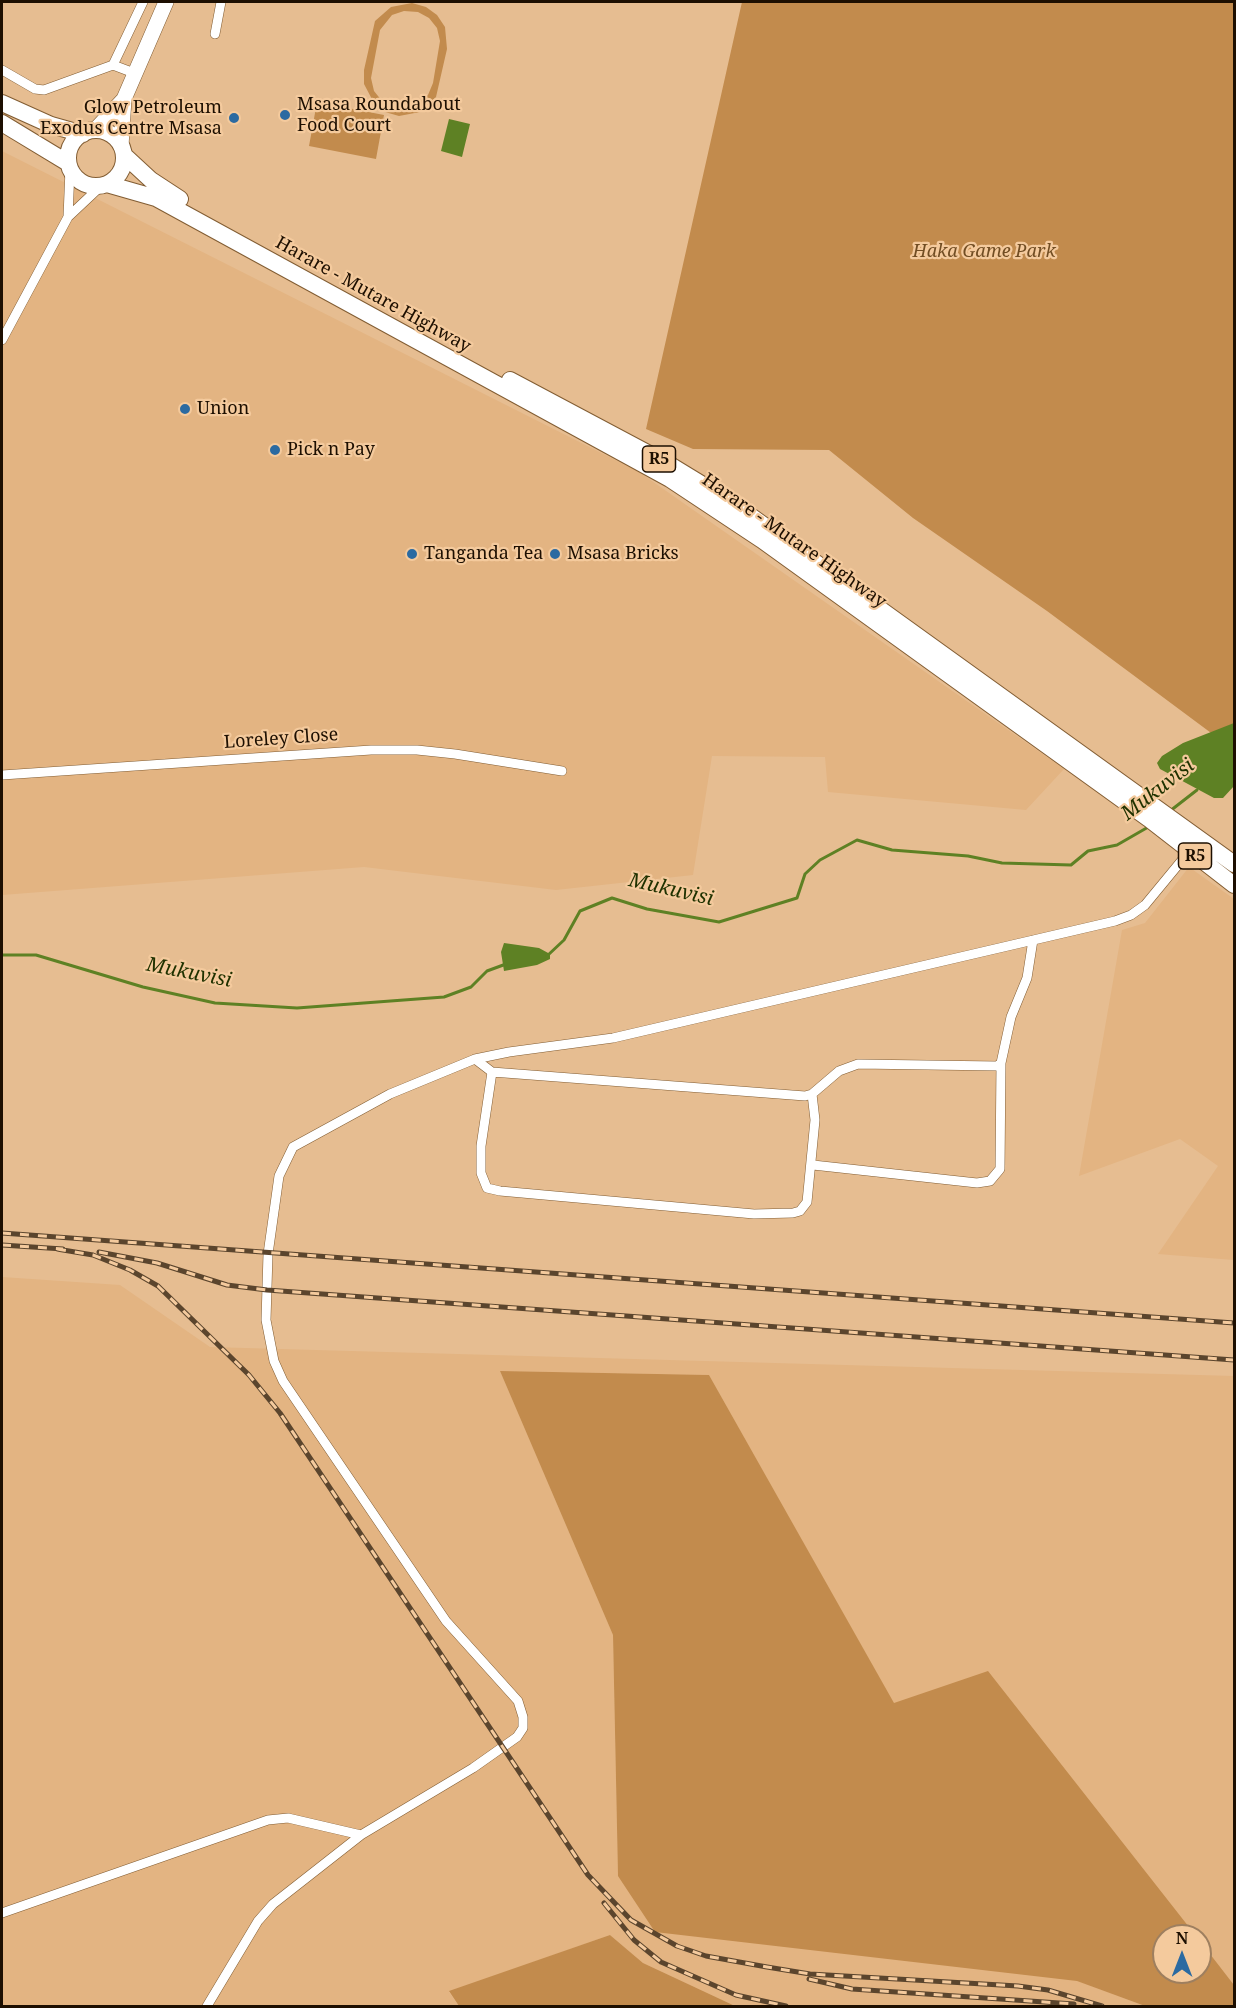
<!DOCTYPE html>
<html>
<head>
<meta charset="utf-8">
<style>
  body { margin:0 }
  #map { position:relative; width:1236px; height:2008px; overflow:hidden; background:#e6bd91; font-family:"Noto Serif",serif }
  canvas { display:block }
  .frame { position:absolute; inset:0; border:3px solid #1d0f01; pointer-events:none }
  .north { position:absolute; left:1152px; top:1924px; width:60px; height:60px; box-sizing:border-box; background:#f4ca9d; border:2px solid #9e7f5f; border-radius:50%; rotate:0deg; font-size:16px; font-weight:700; line-height:24px; text-align:center; color:#1d0f01 }
  .north::after { content:''; display:block; margin:auto; width:21px; height:27px; background:#2b6aa1; clip-path:polygon(50% 0,100% 100%,50% 72%,0 100%) }
</style>
</head>
<body>
<div id="map">
<canvas width="1236" height="2008"></canvas>
<div class="frame"></div>
<div class="north">N</div>
</div>
<script>
const c = document.querySelector('canvas').getContext('2d');
c.lineJoin = 'round';
function fill(path, color) {
  c.fillStyle = color;
  c.fill(path, 'evenodd');
}
function toPath(rows) {
  const path = new Path2D();
  for (const r of rows) {
    if (r.length === 3) {
      path.moveTo(r[0] + r[2], r[1]);
      path.arc(r[0], r[1], r[2], 0, 2 * Math.PI);
      continue;
    }
    path.moveTo(r[0], r[1]);
    for (let i = 2; i < r.length; i += 2) path.lineTo(r[i], r[i + 1]);
  }
  return path;
}
function stroke(path, color, width, dash) {
  c.strokeStyle = color;
  c.lineWidth = width;
  c.lineCap = dash ? 'butt' : 'round';
  c.setLineDash(dash || []);
  c.stroke(path);
}
function label(font, color, halo, rows, align = 'center') {
  c.font = font + ' "Noto Serif",serif';
  c.lineWidth = 4.5;
  c.setLineDash([]);
  c.textBaseline = 'middle';
  c.strokeStyle = halo;
  c.fillStyle = color;
  for (const [text, x, y, turn = 0] of rows) {
    c.save();
    c.translate(x, y);
    c.rotate((+turn || 0) * Math.PI / 180);
    c.textAlign = isNaN(turn) ? turn : align;
    if (halo) c.strokeText(text, 0, 0);
    c.fillText(text, 0, 0);
    c.restore();
  }
}
fill(toPath([
  [2,151,639,472,1064,769,1026,810,828,792,825,757,712,756,693,875,556,890,364,867,2,895],
  [1189,867,1234,899,1234,1260,1158,1254,1218,1166,1180,1139,1079,1176,1122,930,1145,923],
  [2,1277,120,1285,210,1347,1234,1376,1234,1985,1200,1941,1200,1936,1196,1936,894,1704,709,1375,500,1371,613,1635,618,1876,1078,1981,1145,2006,735,2006,643,1963,610,1935,449,1992,459,2006,2,2006]
]), '#e3b482');
fill(toPath([
  [742,2,1234,2,1234,750,1047,611,913,518,829,450,693,449,646,429],
  [412,3,426,7,437,15,445,27,447,49,436,97,420,112,399,116,385,112,374,103,364,84,364,70,375,21,391,7],
  [404,11,418,12,429,18,437,28,440,41,433,83,428,95,413,106,400,108,382,101,374,91,371,78,380,30,392,15],
  [317,102,384,115,376,159,309,146],
  [500,1371,709,1375,894,1703,988,1671,1196,1936,1164,1936,1164,1972,1200,1972,1200,1941,1234,1985,1234,2006,1145,2006,1077,1981,655,1932,618,1876,613,1635],
  [610,1935,643,1963,735,2006,459,2006,449,1991]
]), '#c28b4d');
fill(toPath([
  [449,119,470,124,462,157,441,151],
  [1234,723,1234,786,1223,798,1214,798,1160,769,1157,763,1162,756,1183,743],
  [504,943,539,948,550,954,550,959,537,965,504,971,501,952]
]), '#5e8124');
stroke(toPath([
  [1170,811,1197,790],
  [2,955,36,955,143,987,215,1003,297,1008,444,997,471,987,487,971,506,964],
  [547,956,564,940,580,911,612,898,647,909,719,922,797,898,805,874,820,860,857,840,892,850,968,856,1002,863,1071,865,1088,851,1117,845,1150,826]
]), '#5e8124', 3);
const minor = toPath([
  [215,34,221,2],
  [113,65,134,73],
  [2,70,35,89,44,90,113,65,143,2],
  [68,217,70,169],
  [2,340,68,217,101,186],
  [2,775,371,750,417,750,455,754,562,771],
  [475,1059,492,1072,805,1096,812,1094,839,1071,858,1064,997,1066,1001,1063,1011,1017,1027,978,1033,940],
  [492,1072,481,1146,481,1173,487,1188,500,1191,754,1214,793,1213,800,1211,807,1202,815,1120,812,1094],
  [813,1165,977,1183,990,1181,1000,1169,1001,1063],
  [2,1913,268,1820,288,1818,361,1835,473,1768,517,1737,523,1728,523,1717,518,1701,446,1621,283,1381,274,1361,266,1320,268,1254,279,1176,293,1147,390,1094,475,1059,509,1052,613,1038,1115,921,1131,915,1145,905,1192,848],
  [207,2006,258,1921,273,1904,361,1835]
]);
const primary = toPath([
  [95,130,124,99],
  [121,146,124,99,166,2]
]);
const trunk = toPath([
  [2,103,51,125,83,134],
  [2,123,68,163],
  [96,158,28],
  [124,155,151,180,180,199],
  [107,184,156,198,670,479,762,540,1149,819,1234,885],
  [510,380,670,465,734,504,1234,864]
]);
stroke(minor, '#825d33', 10);
stroke(primary, '#825d33', 16);
stroke(trunk, '#825d33', 18);
stroke(minor, '#fff', 9);
stroke(primary, '#fff', 15);
stroke(trunk, '#fff', 16);
const rail = toPath([
  [2,1233,1234,1323],
  [2,1245,63,1249],
  [57,1249,93,1255,130,1270,158,1286,249,1375,280,1413,588,1875,631,1920,677,1946,706,1956,767,1967,810,1974,1018,1986,1048,1990,1102,2006],
  [99,1252,157,1263,227,1285,267,1290,1234,1360],
  [604,1903,634,1940,661,1962,736,1995,786,2006],
  [809,1979,852,1989,1074,2004]
]);
stroke(rail, '#5b452d', 5);
stroke(rail, '#f4ca9d', 3, [9]);
for (const [x, y, r, color] of [
  [285,115,6,"#2b6aa1"],
  [234,118,6,"#2b6aa1"],
  [185,409,6,"#2b6aa1"],
  [275,450,6,"#2b6aa1"],
  [412,554,6,"#2b6aa1"],
  [555,554,6,"#2b6aa1"]
]) {
  const dot = new Path2D();
  dot.arc(x, y, r, 0, 2 * Math.PI);
  c.fillStyle = color;
  c.fill(dot);
  stroke(dot, '#f4ca9d', 2);
}
for (const [x, y, w] of [
  [659,459,33],
  [1195,856,33]
]) {
  const box = new Path2D();
  box.roundRect(x - w / 2, y - 13, w, 26, 4.5);
  c.fillStyle = '#f4ca9d';
  c.fill(box);
  stroke(box, '#1d0f01', 1.5);
}
label('bold 16px', '#1d0f01', null, [
  ["R5",659,459],
  ["R5",1195,856]
]);
label('18px', '#1d0f01', '#f4ca9d', [
  ["Msasa Roundabout",297,105],
  ["Food Court",297,126],
  ["Glow Petroleum",222,108,"right"],
  ["Exodus Centre Msasa",222,129,"right"],
  ["Union",197,409],
  ["Pick n Pay",287,450],
  ["Tanganda Tea",424,554],
  ["Msasa Bricks",567,554]
], 'left');
label('italic 18px', '#714d23', '#f4ca9d', [
  ["Haka Game Park",984,252]
]);
label('18px', '#1d0f01', '#f4ca9d', [
  ["Harare - Mutare Highway",373,295,29],
  ["Harare - Mutare Highway",794,541,35],
  ["Loreley Close",281,739,-4]
]);
label('italic 20px', '#203200', '#f4ca9d', [
  ["Mukuvisi",1158,790,-38],
  ["Mukuvisi",671,890,13],
  ["Mukuvisi",189,973,11]
]);
</script>
</body>
</html>
